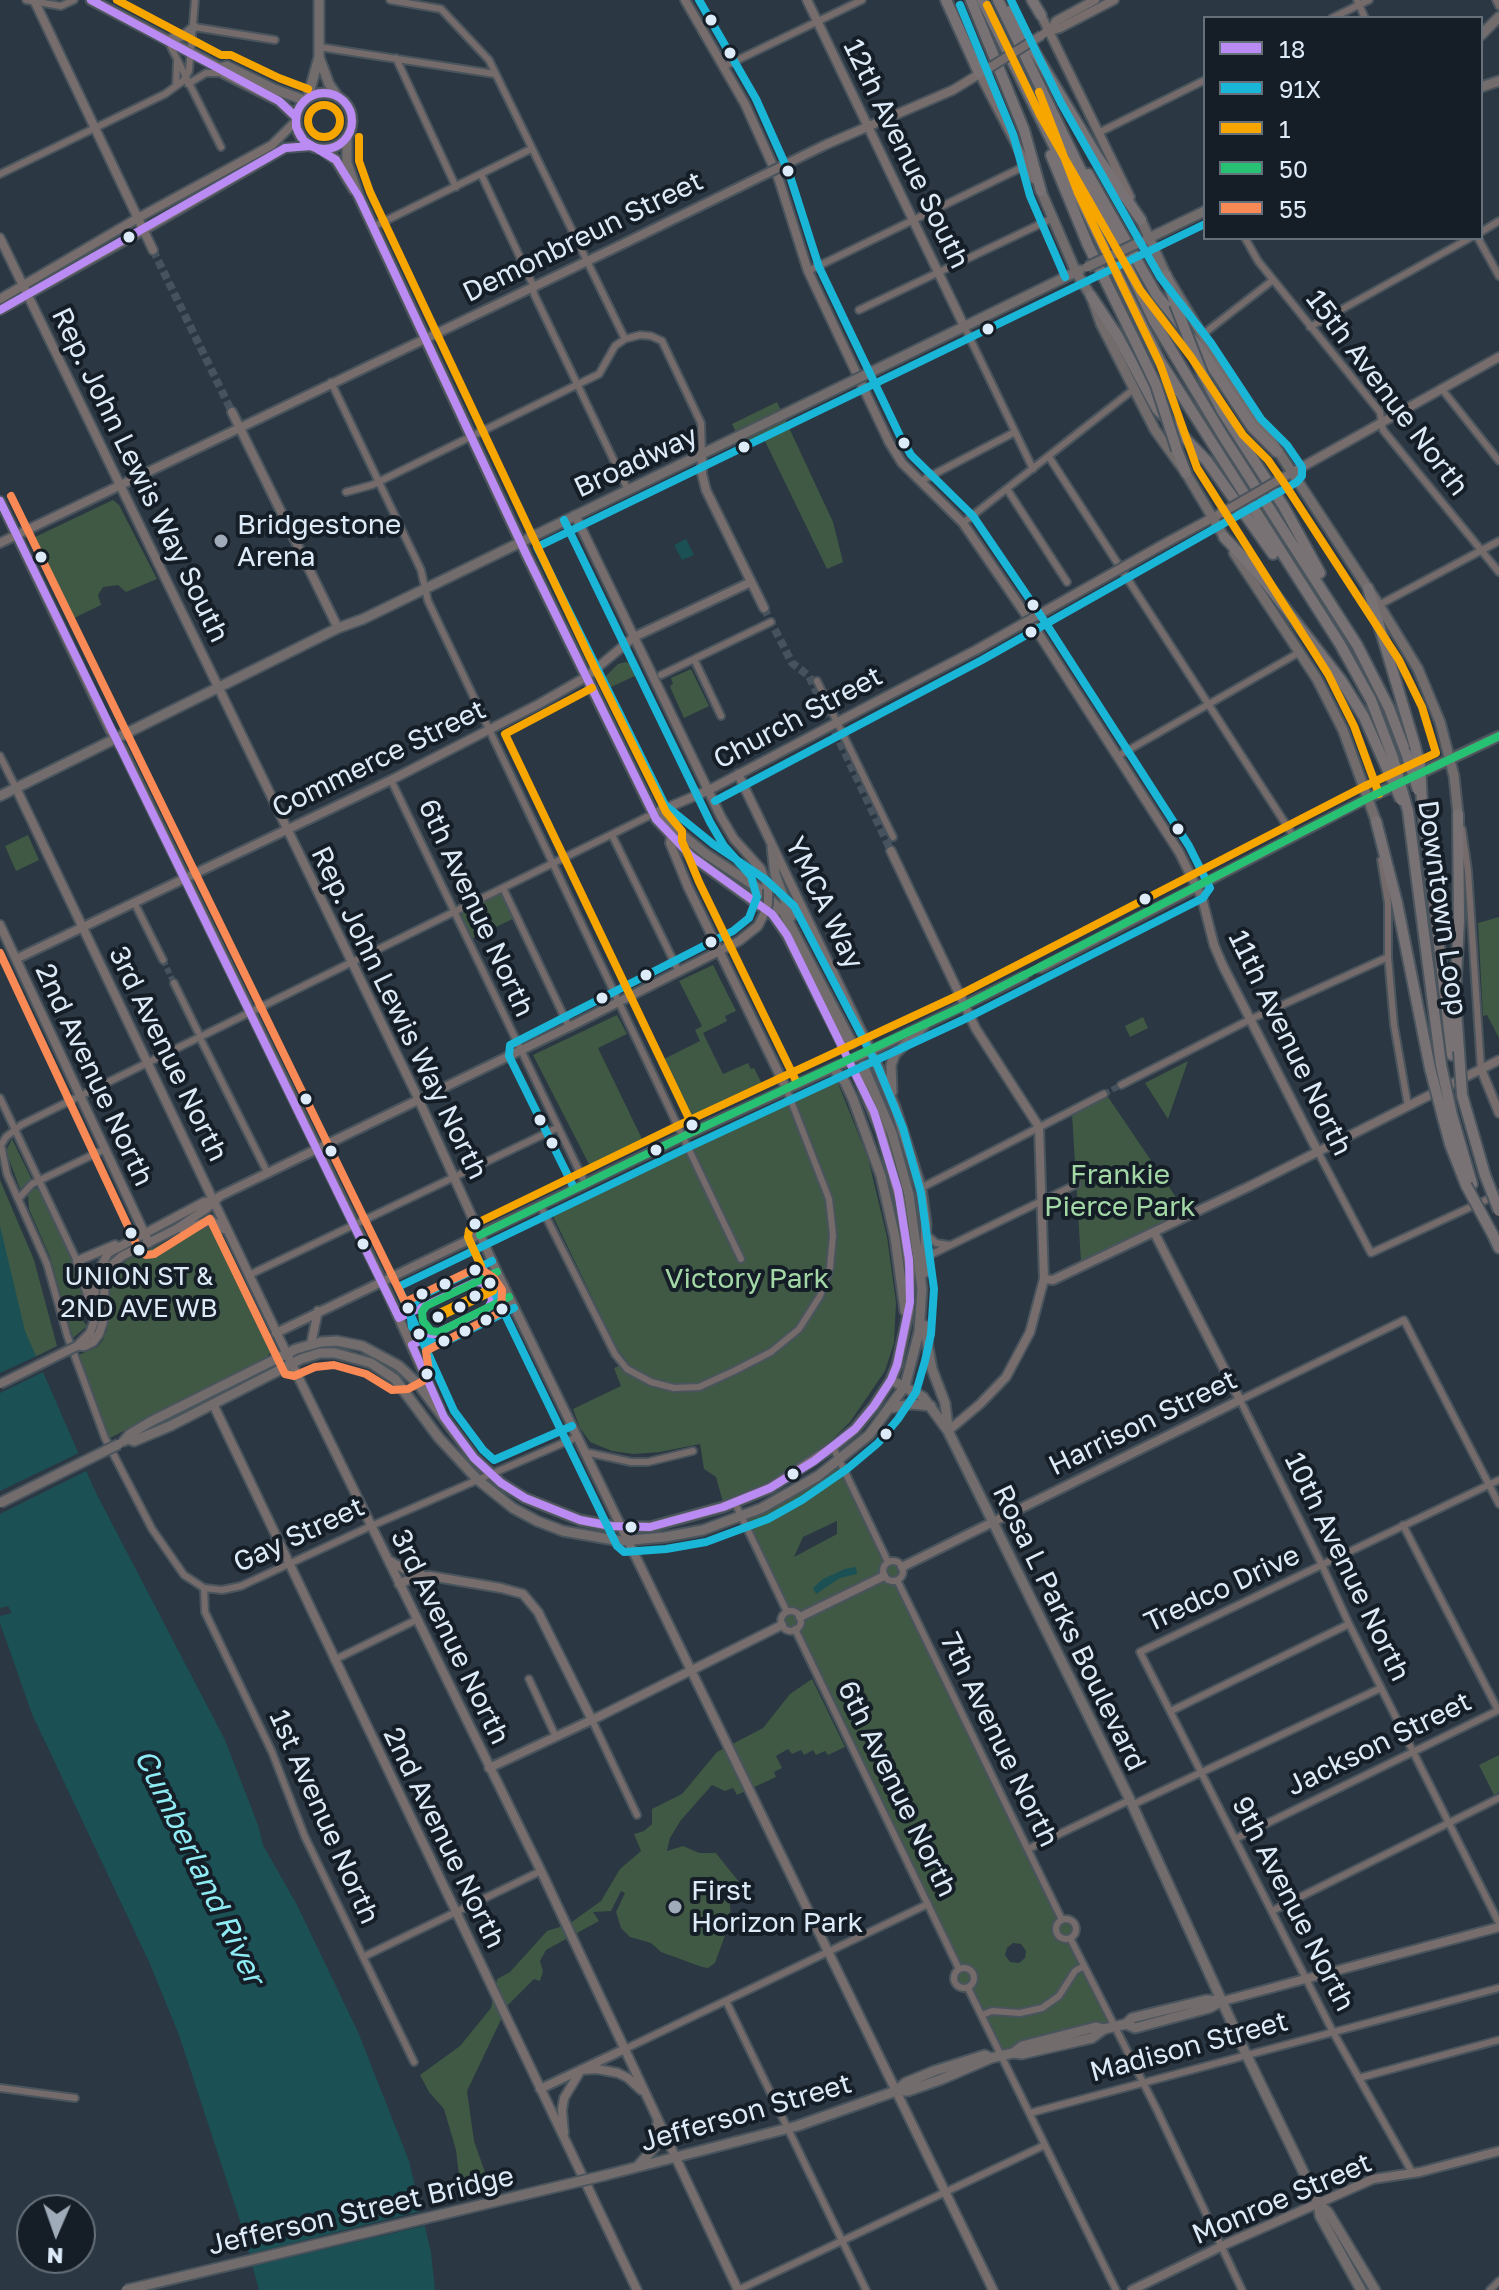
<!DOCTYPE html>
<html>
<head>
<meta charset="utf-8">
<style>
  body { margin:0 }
  #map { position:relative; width:1499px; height:2290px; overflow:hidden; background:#2b3742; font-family:"Golos Text",sans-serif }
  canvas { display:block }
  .legend { position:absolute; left:1203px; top:16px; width:280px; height:224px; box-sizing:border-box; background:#151e27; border:2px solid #65707a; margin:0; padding:10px 14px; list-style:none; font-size:24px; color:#ddeaf7 }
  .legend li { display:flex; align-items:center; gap:16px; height:40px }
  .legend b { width:40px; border:2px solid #65707a }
  .north { position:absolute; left:16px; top:2194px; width:80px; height:80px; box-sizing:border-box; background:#151e27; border:2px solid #65707a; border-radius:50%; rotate:182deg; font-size:22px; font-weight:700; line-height:32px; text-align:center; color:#ddeaf7 }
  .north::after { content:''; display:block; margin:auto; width:28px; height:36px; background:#9fabb8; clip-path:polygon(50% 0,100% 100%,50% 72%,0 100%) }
</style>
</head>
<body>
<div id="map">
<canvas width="1499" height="2290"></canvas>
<ul class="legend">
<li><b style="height:10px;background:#ba8bf3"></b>18</li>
<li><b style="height:10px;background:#1ab6d8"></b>91X</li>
<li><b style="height:10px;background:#f7a600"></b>1</li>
<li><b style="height:10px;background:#26c172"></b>50</li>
<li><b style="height:10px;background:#f98a56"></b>55</li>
</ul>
<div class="north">N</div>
</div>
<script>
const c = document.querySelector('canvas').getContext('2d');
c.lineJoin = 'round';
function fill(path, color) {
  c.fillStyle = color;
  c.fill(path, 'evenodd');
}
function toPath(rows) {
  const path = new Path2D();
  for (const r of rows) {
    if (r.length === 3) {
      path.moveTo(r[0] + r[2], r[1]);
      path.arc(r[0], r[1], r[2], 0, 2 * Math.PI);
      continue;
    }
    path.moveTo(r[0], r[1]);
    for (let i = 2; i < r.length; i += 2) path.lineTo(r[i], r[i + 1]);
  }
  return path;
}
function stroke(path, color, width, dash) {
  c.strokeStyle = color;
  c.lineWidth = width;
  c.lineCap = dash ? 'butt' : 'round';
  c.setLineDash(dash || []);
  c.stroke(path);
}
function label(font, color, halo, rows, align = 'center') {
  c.font = font + ' "Golos Text",sans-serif';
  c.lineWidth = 8;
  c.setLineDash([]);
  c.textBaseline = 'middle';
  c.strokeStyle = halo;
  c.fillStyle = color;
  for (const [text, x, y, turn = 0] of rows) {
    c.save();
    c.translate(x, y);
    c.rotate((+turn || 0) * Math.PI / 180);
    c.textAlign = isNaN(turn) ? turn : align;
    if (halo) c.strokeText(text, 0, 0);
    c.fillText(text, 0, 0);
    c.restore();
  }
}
fill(toPath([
  [777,402,833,522,843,562,827,569,764,439,744,448,732,424],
  [113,500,119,505,157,579,126,592,118,585,103,587,98,595,101,605,70,620,32,543,33,538],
  [626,662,639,666,641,673,605,690,601,681,618,664],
  [691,669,709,706,684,718,671,689,670,686,673,684,671,678],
  [28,835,39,860,16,871,5,846],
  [503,888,517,917,471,939,458,909],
  [1499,917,1499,1038,1487,1015,1483,1016,1478,923],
  [713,965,736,1011,725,1016,727,1021,703,1033,723,1074,748,1063,751,1069,754,1068,763,1086,689,1123,658,1062,700,1041,695,1030,702,1026,679,981],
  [617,1015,627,1034,598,1048,644,1143,592,1170,533,1055],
  [1143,1017,1148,1028,1130,1037,1125,1026],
  [1188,1061,1168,1119,1145,1083],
  [835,1076,868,1158,887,1237,896,1302,894,1343,885,1371,850,1422,812,1459,773,1482,723,1502,716,1477,704,1469,700,1444,660,1452,634,1454,612,1451,590,1442,580,1428,573,1409,621,1386,614,1368,628,1362,617,1349,551,1212],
  [1108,1097,1186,1212,1081,1262,1072,1114],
  [12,1139,32,1180,20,1189,6,1151],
  [0,1180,34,1260,57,1346,21,1364,0,1260],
  [33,1187,39,1190,71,1255,88,1300,91,1315,86,1316,83,1321,87,1326,73,1338,50,1257,29,1209,28,1194],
  [208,1222,219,1228,273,1341,274,1349,266,1358,110,1438,105,1431,76,1356,97,1347,103,1340,107,1330,107,1285,112,1273,127,1260],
  [839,1460,888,1561,897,1562,901,1566,902,1574,897,1580,1062,1920,1069,1919,1075,1924,1076,1932,1071,1939,1115,2026,1101,2033,1002,2056,968,1988,960,1988,954,1982,954,1975,959,1968,795,1630,787,1630,782,1625,782,1618,787,1612,740,1517],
  [837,1521,837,1534,794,1557,803,1537],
  [1013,1943,1021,1944,1026,1951,1025,1958,1019,1963,1010,1962,1005,1955,1007,1948],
  [812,1679,845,1747,828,1755,825,1751,816,1755,813,1750,804,1755,801,1750,792,1754,788,1749,776,1756,782,1768,774,1772,776,1777,737,1795,733,1788,725,1791,712,1785,681,1820,670,1838,667,1851,683,1846,699,1853,716,1853,739,1882,730,1905,731,1919,715,1963,708,1968,702,1967,661,1952,651,1943,630,1937,621,1928,616,1912,625,1893,621,1891,611,1911,593,1912,599,1921,546,1950,540,1961,543,1971,540,1981,534,1979,508,2005,467,2091,474,2141,492,2192,462,2200,456,2150,444,2109,429,2092,420,2075,460,2046,491,2008,497,1979,510,1972,547,1931,569,1924,601,1901,620,1869,641,1851,634,1834,644,1831,652,1824,652,1809,682,1794,717,1752,763,1728,790,1694],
  [1499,1755,1499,1792,1494,1795,1479,1765]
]), '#3f5944');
fill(toPath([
  [686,539,694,555,682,560,674,545],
  [0,1226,25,1331,95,1491,225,1740,258,1825,263,1845,297,1905,358,2032,409,2161,431,2252,435,2290,259,2290,241,2224,179,2035,150,1964,32,1714,0,1623,0,1616,12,1613,8,1606,0,1608],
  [856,1567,857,1574,840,1578,816,1594,813,1588,823,1579,845,1569]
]), '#1b5055');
fill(toPath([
  [39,1355,47,1370,0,1393,0,1373],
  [83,1451,90,1469,0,1514,0,1491],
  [421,2211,424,2226,253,2266,249,2254]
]), '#2b3742');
stroke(toPath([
  [163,960,174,983],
  [1104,1094,1121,1085]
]), '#46525d', 6, [6, 3]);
stroke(toPath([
  [153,250,232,412],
  [764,608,792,663,809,676,891,851],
  [1024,976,1041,968]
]), '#46525d', 8, [8, 4]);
const street = toPath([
  [26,0,61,6,74,0],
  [390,0,441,9,489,60,625,339],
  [1357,0,1365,18],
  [1496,0,1499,6],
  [1332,18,1369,0],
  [194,27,275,40],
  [169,43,221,147],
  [319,47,495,74],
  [396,58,456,187],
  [725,66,862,0],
  [188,84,206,73,223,73],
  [176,86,177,62],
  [1098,133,1205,80],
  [0,174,165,94,183,81,189,71,195,0],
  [481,174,533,285,534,294,628,490],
  [373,227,531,149],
  [1481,232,1499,221],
  [1245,238,1258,261,1380,412,1383,430,1499,572],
  [1478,238,1499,276],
  [808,271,1027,165],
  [859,310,1053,218],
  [1310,327,1470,238],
  [965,328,1033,469],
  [1202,335,1273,280],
  [331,382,421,570,428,601,741,1259],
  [1441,388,1499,461],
  [1049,457,1294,837],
  [921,481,1015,432],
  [1007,489,1067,582],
  [346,492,372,485,599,374,615,346,625,339,640,335,651,336,662,341,701,423,702,455],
  [963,523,1134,389],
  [1379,605,1499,541],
  [694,659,721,716],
  [661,675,771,622],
  [817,681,893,837],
  [0,756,16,788],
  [1118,756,1300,652],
  [391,780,585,1183],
  [1462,829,1468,871,1481,1069],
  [612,835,679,972],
  [1381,860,1388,903,1388,957,1394,1025,1408,1106],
  [503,888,569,1027],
  [134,902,163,960],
  [174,983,198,1032],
  [202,1042,268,1174],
  [1121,1085,1251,1019,1388,957],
  [0,1098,77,1261],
  [1318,1152,1371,1253,1499,1194],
  [921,1188,1104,1094],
  [18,1199,32,1184,105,1149],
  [540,1205,615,1354,627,1369,651,1382,674,1388,699,1387,734,1371,771,1352,799,1329,820,1296,830,1268,833,1235,829,1199,786,1088],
  [926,1234,936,1243,949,1245],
  [926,1257,1077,1184],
  [249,1275,557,1128],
  [577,1437,371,1526,241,1586,222,1590,204,1588,184,1575,152,1529,105,1438,67,1335,47,1264,7,1174,1,1145,6,1137,21,1125,655,813],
  [833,1447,888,1562],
  [585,1452,631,1462,648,1462,693,1451],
  [735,1503,787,1612],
  [1499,1504,1404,1320,1240,1400,1322,1565,1349,1624,1499,1923],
  [1403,1525,1498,1710],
  [893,1571,10],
  [897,1580,1062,1920],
  [204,1588,205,1612,272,1752,305,1837,414,2062],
  [791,1621,10],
  [795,1629,959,1969],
  [334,1660,416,1620],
  [529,1679,556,1737],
  [1171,1711,1349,1624],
  [592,1720,637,1815],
  [1132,1805,1381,1688],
  [1235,1839,1499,1710],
  [1028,1849,1130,1800],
  [1272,1911,1499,1798],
  [1066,1929,10],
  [1070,1938,1157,2110,1242,2290],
  [363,1957,541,1871],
  [964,1978,10],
  [968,1988,1116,2290],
  [726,2001,866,2290],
  [982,2015,992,2011,1020,2013,1042,2008,1059,1996,1075,1971,1084,1966],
  [625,2049,928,1904],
  [1359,2078,1499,2040],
  [0,2088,75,2098],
  [1030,2113,1499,1988],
  [1413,2174,1333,2032,1140,1652,1499,1480],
  [738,2290,1045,2145],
  [1490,2290,1499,2281]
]);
const secondary = toPath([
  [34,0,153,250],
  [685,0,745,104,778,177,808,271,889,442,902,463,963,523,1035,628,1179,852,1202,898,1214,945,1223,966,1318,1152],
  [807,0,965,328],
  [1041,15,1130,197],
  [1052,28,1056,21,1095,0],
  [1046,32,1060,28,1114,0],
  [979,73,1034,179],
  [825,145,953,90,989,68],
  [0,238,418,1098,497,1272,993,2290],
  [0,299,138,218,272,145,295,122],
  [0,310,144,230,285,148,311,146],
  [232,412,338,628],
  [702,455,702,474,706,490,764,608],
  [1277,481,1499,357],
  [0,501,110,730,122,749,382,1281,440,1409],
  [575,515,721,817,734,839,761,869,768,889],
  [1171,540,1225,511],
  [0,543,627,242],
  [738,774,871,1051],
  [16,788,283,1346,541,1871,738,2290],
  [655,813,709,790,887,696],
  [671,836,670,843,688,887,786,1088],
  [891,851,976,1029,1039,1127,1044,1279,1030,1332,1006,1377,980,1404,948,1431],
  [0,925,149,1243],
  [16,959,391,780,539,704,586,677,634,637,751,582],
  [1041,968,1368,798],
  [867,1053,1024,976],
  [1481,1069,1499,1113],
  [183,1230,211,1220,224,1229],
  [1044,1279,1053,1280,1250,1186,1499,1060],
  [92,1307,77,1261,115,1245],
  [276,1333,684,1136,839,1065],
  [311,1344,318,1311],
  [77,1346,85,1346,93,1342,99,1334,103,1322,105,1276,110,1266,122,1256,176,1229,206,1209,220,1196,577,1023,739,941,758,926,763,916],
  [77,1346,90,1333,94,1322,95,1279,108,1253,204,1202,214,1201],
  [213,1404,637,2290],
  [390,1561,406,1570,421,1574],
  [902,1567,1240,1400,1154,1232],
  [399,1584,415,1577,430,1576,501,1588,523,1594,538,1612,592,1720],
  [800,1617,884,1576],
  [489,1768,598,1717,782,1625],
  [1223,2001,1499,1927],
  [540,2089,625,2049],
  [564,2133,562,2110,564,2098,581,2070,597,2069,618,2073,628,2078,641,2090],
  [1132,2290,1226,2244,1373,2179,1420,2172,1499,2151]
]);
const primary = toPath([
  [91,0,220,68,227,66,274,89,304,100],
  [1481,35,1499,17],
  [168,40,185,35,194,27],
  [319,57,329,84,338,97],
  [220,68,223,73,279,101,296,117],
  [1481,87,1499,81],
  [324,121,28],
  [308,97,319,57,319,0],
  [347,137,347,163,359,197,527,556,656,819,691,856,774,916,787,935,844,1047],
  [321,149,336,160,354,190],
  [1041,191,1076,272,1091,296,1101,324,1155,430,1186,473,1226,540],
  [1141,220,1166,275,1202,335,1379,605,1418,669,1440,722,1454,776,1458,814],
  [1147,239,1205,211],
  [867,374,1080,270],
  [1234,553,1317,679,1343,730,1376,821],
  [0,796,338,628,363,619,741,435],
  [1368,798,1499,736],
  [657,815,706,854,758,888,784,913,852,1043],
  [772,847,775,874,791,917],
  [871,1051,895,1107,921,1188,926,1224,924,1273],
  [833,1068,845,1082,853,1099,881,1176,895,1237,905,1311],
  [892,1092,891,1065,895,1054,925,1025],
  [924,1325,932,1369,945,1403,948,1427],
  [891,1380,923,1397,948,1431,1130,1800,1246,2054,1301,2167,1318,2203,1328,2212,1375,2290],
  [891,1408,911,1404,931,1406],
  [128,1439,134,1441,170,1426,301,1359,320,1353,335,1353,371,1363,395,1379,439,1438,478,1480,513,1508,537,1521,563,1531,620,1541,665,1537,703,1530,762,1508,818,1476,869,1435,905,1386,919,1332,922,1289,909,1195,892,1133,863,1065],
  [124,1441,130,1434,150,1422,296,1349,321,1342,337,1341,362,1346,399,1366,419,1385,474,1458,501,1483,525,1498,580,1520,611,1526,650,1527,723,1507,770,1488,833,1447,855,1429,874,1406,891,1380,897,1365,909,1310,910,1271,900,1200,881,1131,855,1069],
  [1126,2024,1135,2028,1209,2008,1222,2001],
  [1013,2053,1022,2046,1096,2027,1104,2029,1126,2024,1132,2018,1206,2000,1223,2001],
  [896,2091,905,2083,934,2071,985,2055,991,2058],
  [637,2167,654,2148,658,2122],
  [606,2175,797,2126,896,2091,908,2091,942,2079,991,2058,1013,2053,1022,2054,1092,2038,1104,2029],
  [1318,2203,1320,2216,1361,2290]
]);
const highway = toPath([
  [946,0,979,73],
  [971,0,1024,130,1041,191],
  [982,0,1160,361,1340,644,1371,700,1393,758],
  [998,0,1154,321,1223,436,1357,645,1389,708,1406,753],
  [1032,0,1041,15],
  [1010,11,1097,156,1141,220],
  [1051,155,1088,245,1135,341],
  [1088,174,1156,294,1201,350,1252,427,1277,452],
  [1166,275,1175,304],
  [1091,296,1117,335,1157,409,1207,461,1273,554],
  [1202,373,1222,411,1284,507,1320,573],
  [1177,450,1186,473],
  [1224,537,1258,573,1341,680,1364,717,1384,762],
  [1368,588,1415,746],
  [1422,803,1452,1055],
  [1408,811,1441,1065],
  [1458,814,1459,921,1455,996,1459,1051],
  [1376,821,1397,903,1430,1068],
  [1462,1095,1485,1175],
  [1452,1115,1472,1184],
  [1443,1118,1450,1144,1466,1185],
  [1493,1235,1499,1248]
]);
stroke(street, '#49545d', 10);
stroke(secondary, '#49545d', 12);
stroke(primary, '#49545d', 13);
stroke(highway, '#49545d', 14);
stroke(street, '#756b6a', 6);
stroke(secondary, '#766d6c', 8);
stroke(primary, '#726c6c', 9);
stroke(highway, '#787274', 10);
const secondaryBridge = toPath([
  [989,68,1042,35],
  [627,242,825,145],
  [1225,511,1277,481],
  [887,696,976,650,1171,540],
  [763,916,768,904,768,889],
  [842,1064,866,1053],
  [0,1384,77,1346]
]);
const primaryBridge = toPath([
  [1087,267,1140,242],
  [741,435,867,374],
  [0,1503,119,1444],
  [126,2290,606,2175]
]);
const highwayBridge = toPath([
  [1175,304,1202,373],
  [1135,341,1156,385,1177,450],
  [1415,746,1420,766,1422,803],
  [1406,753,1418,790],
  [1393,758,1408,811],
  [1384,762,1401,800],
  [1459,1051,1462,1095],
  [1441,1065,1452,1115],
  [1430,1068,1443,1118],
  [1485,1175,1499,1211],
  [1466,1185,1493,1235]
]);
stroke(secondaryBridge, '#49545d', 12, []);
stroke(primaryBridge, '#49545d', 13, []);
stroke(highwayBridge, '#49545d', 14, []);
stroke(secondaryBridge, '#766d6c', 8);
stroke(primaryBridge, '#726c6c', 9);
stroke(highwayBridge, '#787274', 10);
stroke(toPath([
  [91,0,279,101,296,117],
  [324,121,28],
  [296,117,296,127,304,141,336,160,359,197,527,556,656,819,691,856,772,914,787,935,874,1112,898,1190,909,1260,910,1302,897,1365,891,1380,874,1406,855,1429,814,1461,770,1488,723,1507,650,1527,611,1526,580,1520,525,1498,501,1483,474,1458,444,1417,412,1345],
  [0,310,285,148,311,146],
  [0,501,399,1318],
  [399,1318,475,1282,483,1283,491,1295,492,1301,488,1308,412,1345]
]), '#ba8bf3', 8);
stroke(toPath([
  [960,5,1013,134,1030,196,1065,277],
  [564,520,710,822,724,846,751,876,757,897,749,918,733,931,510,1045,509,1056,574,1188],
  [715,801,982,660,1297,482,1302,476,1302,467,1287,445,1261,419,1211,343,1160,277,1061,103,1011,0],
  [469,1240,617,1546,624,1552,666,1549,706,1542,768,1519,802,1500,847,1469,878,1443,898,1419,916,1392,925,1361,931,1334,934,1289,921,1193,903,1128,878,1067,794,906,765,879,713,844,665,805,537,547,1205,224],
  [492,1261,419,1297,410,1310,412,1327,425,1341,441,1344,514,1308],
  [572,1426,494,1460,483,1450,454,1411,398,1287,689,1147,969,1017,1203,898,1210,888,1189,846,1045,622,973,516,911,455,900,436,819,267,789,173,756,99,699,0]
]), '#1ab6d8', 8);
stroke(toPath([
  [117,0,221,55,231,55,279,78,308,89],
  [1039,92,1078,193,1160,364,1197,468,1328,674,1354,726,1379,794],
  [324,121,16],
  [359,137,359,161,370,192,589,656,666,812,682,831,682,841,699,882,797,1083],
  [592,688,505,734,695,1131],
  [481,1266,468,1237,469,1230,475,1224,679,1125,959,995,1363,787,1436,753,1422,707,1399,660,1286,486,1268,460,1243,435,1191,357,1140,290,1040,115,987,5],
  [492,1288,493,1291,435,1319,435,1315,492,1288]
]), '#f7a600', 8);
stroke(toPath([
  [480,1235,684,1136,964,1006,1368,798,1499,736],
  [497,1272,426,1306,422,1312,423,1321,431,1331,439,1332,509,1297]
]), '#26c172', 8);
stroke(toPath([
  [0,953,139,1250,146,1255,154,1254,210,1219,285,1374,294,1376,315,1367,334,1365,366,1374,392,1390,408,1389,423,1381,429,1371,426,1351,501,1312,502,1290,494,1278,481,1269,470,1271,405,1302,11,496]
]), '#f98a56', 8);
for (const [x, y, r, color] of [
  [711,20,7,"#ddeaf7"],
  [730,53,7,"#ddeaf7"],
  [788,171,7,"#ddeaf7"],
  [129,237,7,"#ddeaf7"],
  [988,329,7,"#ddeaf7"],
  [904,443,7,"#ddeaf7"],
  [744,447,7,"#ddeaf7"],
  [221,541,8,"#9fabb8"],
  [41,557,7,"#ddeaf7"],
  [1033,605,7,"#ddeaf7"],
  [1031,632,7,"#ddeaf7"],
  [1178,829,7,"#ddeaf7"],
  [1145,899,7,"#ddeaf7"],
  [711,942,7,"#ddeaf7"],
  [646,975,7,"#ddeaf7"],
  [602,998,7,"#ddeaf7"],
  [306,1099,7,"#ddeaf7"],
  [540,1120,7,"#ddeaf7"],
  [692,1125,7,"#ddeaf7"],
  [552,1143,7,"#ddeaf7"],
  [656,1150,7,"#ddeaf7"],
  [331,1151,7,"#ddeaf7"],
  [475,1224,7,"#ddeaf7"],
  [131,1233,7,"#ddeaf7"],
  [363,1244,7,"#ddeaf7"],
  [139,1250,7,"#ddeaf7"],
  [475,1270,7,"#ddeaf7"],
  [490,1283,7,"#ddeaf7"],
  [445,1284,7,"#ddeaf7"],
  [422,1294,7,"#ddeaf7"],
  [475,1296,7,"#ddeaf7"],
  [460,1307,7,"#ddeaf7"],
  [408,1308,7,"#ddeaf7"],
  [502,1309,7,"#ddeaf7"],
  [438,1317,7,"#ddeaf7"],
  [486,1320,7,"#ddeaf7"],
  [465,1331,7,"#ddeaf7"],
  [419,1334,7,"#ddeaf7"],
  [444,1341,7,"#ddeaf7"],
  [427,1374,7,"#ddeaf7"],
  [886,1434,7,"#ddeaf7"],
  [793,1474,7,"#ddeaf7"],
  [631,1527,7,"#ddeaf7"],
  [675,1907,8,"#9fabb8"]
]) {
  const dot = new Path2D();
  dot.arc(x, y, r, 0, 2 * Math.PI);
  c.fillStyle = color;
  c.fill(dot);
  stroke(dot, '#151e27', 3);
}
label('26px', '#ddeaf7', '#151e27', [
  ["UNION ST &",139,1277],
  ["2ND AVE WB",139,1309]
]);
label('28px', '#ddeaf7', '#151e27', [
  ["12th Avenue South",906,154,64],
  ["Demonbreun Street",583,237,-26],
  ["15th Avenue North",1387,393,53],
  ["Broadway",636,462,-25],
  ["Rep. John Lewis Way South",140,475,64],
  ["Church Street",798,718,-28],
  ["Commerce Street",379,759,-26],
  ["YMCA Way",824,903,64],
  ["6th Avenue North",476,908,65],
  ["Downtown Loop",1442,908,82],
  ["Rep. John Lewis Way North",399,1013,64],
  ["11th Avenue North",1290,1043,64],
  ["3rd Avenue North",168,1054,64],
  ["2nd Avenue North",94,1075,65],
  ["Harrison Street",1143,1423,-26],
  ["Gay Street",299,1535,-25],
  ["10th Avenue North",1347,1567,64],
  ["Tredco Drive",1222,1589,-25],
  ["Rosa L Parks Boulevard",1069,1628,64],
  ["3rd Avenue North",450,1637,64],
  ["7th Avenue North",999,1740,64],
  ["Jackson Street",1379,1744,-26],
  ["6th Avenue North",897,1789,64],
  ["1st Avenue North",324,1817,66],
  ["2nd Avenue North",444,1838,64],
  ["9th Avenue North",1293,1904,63],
  ["Madison Street",1189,2047,-15],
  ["Jefferson Street",746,2113,-16],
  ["Monroe Street",1282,2199,-23],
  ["Jefferson Street Bridge",361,2211,-13]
]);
label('28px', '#ddeaf7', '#151e27', [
  ["Bridgestone",237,525],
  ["Arena",237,557],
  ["First",691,1891],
  ["Horizon Park",691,1923]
], 'left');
label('28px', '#a3d8a6', '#151e27', [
  ["Frankie",1120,1175],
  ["Pierce Park",1120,1207],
  ["Victory Park",747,1279]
]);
label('italic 30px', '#90ecf4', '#151e27', [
  ["Cumberland River",199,1867,64]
]);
</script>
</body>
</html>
